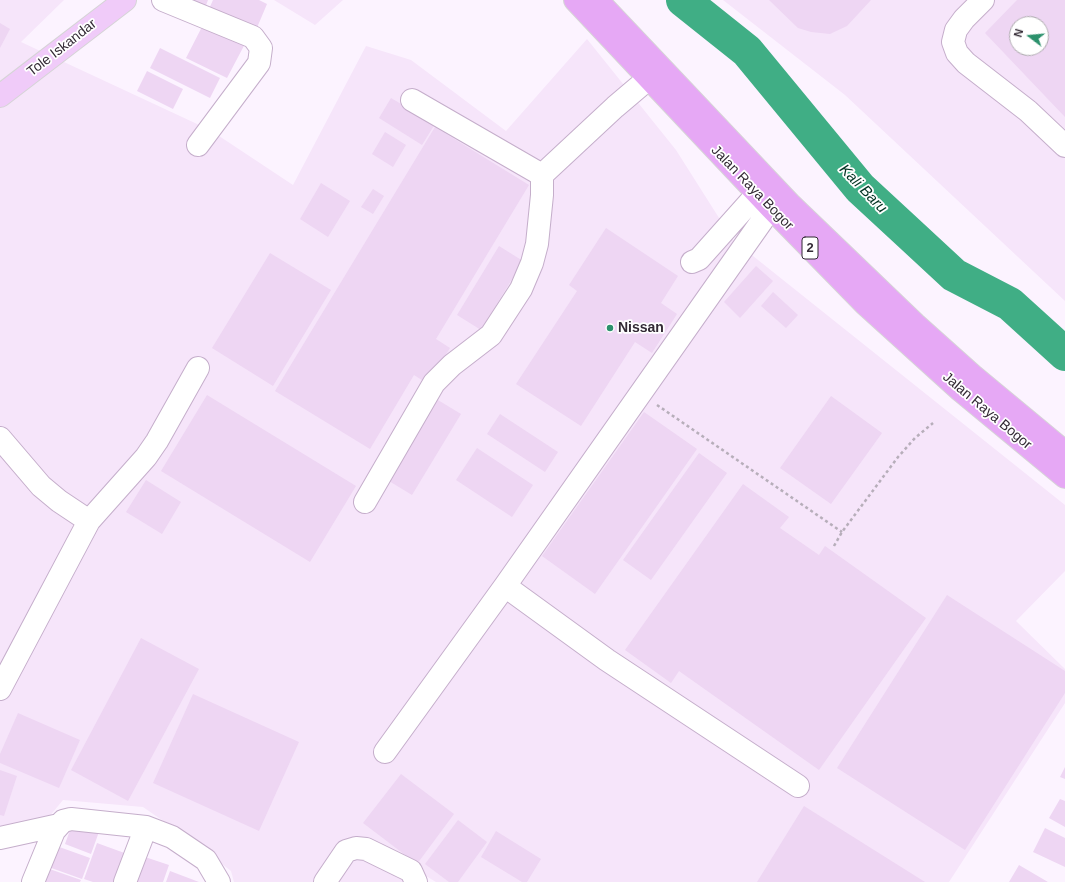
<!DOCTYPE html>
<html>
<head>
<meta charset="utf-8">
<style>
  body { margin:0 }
  #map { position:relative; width:1065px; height:882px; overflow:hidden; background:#fcf3ff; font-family:Helvetica,sans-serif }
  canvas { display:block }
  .north { position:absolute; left:1009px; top:16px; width:40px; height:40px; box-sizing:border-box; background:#fff; border:1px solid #adaaae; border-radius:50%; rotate:286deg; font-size:11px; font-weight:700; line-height:16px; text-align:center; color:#332a35 }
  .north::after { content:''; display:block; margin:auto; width:14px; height:18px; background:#2c916c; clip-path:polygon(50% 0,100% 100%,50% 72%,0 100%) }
</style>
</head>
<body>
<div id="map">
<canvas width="1065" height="882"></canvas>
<div class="north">N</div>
</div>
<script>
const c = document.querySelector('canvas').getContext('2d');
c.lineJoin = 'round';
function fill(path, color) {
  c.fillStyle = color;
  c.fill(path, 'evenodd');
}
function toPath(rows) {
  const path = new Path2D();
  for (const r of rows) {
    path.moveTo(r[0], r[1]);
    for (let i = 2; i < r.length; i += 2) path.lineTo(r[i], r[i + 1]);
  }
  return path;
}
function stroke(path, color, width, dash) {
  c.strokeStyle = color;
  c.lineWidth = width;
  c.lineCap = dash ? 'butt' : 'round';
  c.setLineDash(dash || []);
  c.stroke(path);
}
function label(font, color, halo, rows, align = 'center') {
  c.font = font + ' Helvetica,sans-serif';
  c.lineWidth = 3.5;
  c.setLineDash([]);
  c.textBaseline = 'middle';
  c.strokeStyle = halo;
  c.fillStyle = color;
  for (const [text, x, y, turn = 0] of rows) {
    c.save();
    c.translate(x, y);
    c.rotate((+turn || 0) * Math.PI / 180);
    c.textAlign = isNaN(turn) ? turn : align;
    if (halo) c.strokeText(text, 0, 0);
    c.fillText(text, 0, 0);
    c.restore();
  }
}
fill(toPath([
  [0,0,64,0,21,42,210,130,293,185,366,46,411,60,506,131,587,39,676,150,733,240,1065,505,1065,571,1016,621,1065,669,1065,703,949,882,436,882,421,873,414,882,234,882,231,871,198,845,143,807,63,800,44,823,0,830],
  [274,0,343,0,315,25],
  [723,0,1065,0,1065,301,845,95],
  [1017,24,1041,24,1041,48,1017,48]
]), '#f6e5fa');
stroke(toPath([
  [683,0,747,51,860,188,913,237,954,275,1010,304,1065,354]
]), '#40ae85', 34);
fill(toPath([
  [188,0,208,0,205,8],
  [213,0,259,0,267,4,256,30,209,9],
  [769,0,871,0,847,26,830,34,811,32,798,28],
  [1017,0,1065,0,1065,117,985,33],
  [1017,24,1041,24,1041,48,1017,48],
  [206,19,247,40,227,78,186,58],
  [0,23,10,29,0,48],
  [160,48,220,78,210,98,150,68],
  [147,71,183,89,173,109,137,91],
  [391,98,435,124,422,145,379,118],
  [435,127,529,185,436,339,450,348,428,384,414,375,370,449,275,391],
  [385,132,406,145,393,167,372,154],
  [321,183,350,201,328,237,300,219],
  [373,189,384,196,373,214,361,207],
  [606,228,678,276,661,303,677,314,652,353,635,342,581,426,516,384,577,291,569,285],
  [499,246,523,261,481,330,457,315],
  [270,253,331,290,273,386,212,348],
  [756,266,773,281,740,318,724,302],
  [773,292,798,315,786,328,761,306],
  [207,395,356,486,310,562,161,471],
  [831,396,882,433,831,504,780,468],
  [433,397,461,414,412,495,384,478],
  [644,412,697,449,595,594,542,556],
  [500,414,558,452,545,472,487,434],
  [477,448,533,485,512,517,456,480],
  [699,453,727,473,651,580,623,560],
  [146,480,181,502,162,534,126,512],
  [743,484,789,517,780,528,819,555,825,546,926,618,819,770,679,671,671,683,625,650],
  [947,595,1065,671,1065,693,965,850,837,768],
  [141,638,199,669,128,801,71,770],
  [193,694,299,742,259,831,153,783],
  [18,713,80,740,59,788,0,763,0,754],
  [1065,767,1065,779,1060,777],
  [0,770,17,776,4,816,0,815],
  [401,774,454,814,417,864,363,823],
  [1060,799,1065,801,1065,827,1049,818],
  [804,806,925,882,757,882],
  [74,819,100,829,91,854,65,844],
  [458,820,487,842,458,882,449,882,425,864],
  [1045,828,1065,838,1065,867,1033,852],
  [496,831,541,859,527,882,522,882,481,857],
  [97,843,130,855,120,882,93,882,84,879],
  [51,844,90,858,82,879,43,865],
  [139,855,169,865,163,882,129,882],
  [1019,865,1048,882,1009,882],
  [41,866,81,880,80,882,36,882],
  [170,871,199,882,166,882]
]), '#eed6f3');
const minor = toPath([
  [163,0,253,37,261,48,259,63,198,145],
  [983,0,964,19,956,30,953,42,957,53,966,63,1028,111,1065,146],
  [412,100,542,175],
  [692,262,699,259,758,193],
  [0,438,41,486,59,501,89,521],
  [365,502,434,383,452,365,491,335,521,289,532,263,537,244,542,195,542,175,615,107,648,79],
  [505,586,607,660,798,786],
  [0,689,89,521,146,457,157,441,198,368],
  [385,752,505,586,771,208],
  [0,838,59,825],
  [33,882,54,831,63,821,71,819,146,827,172,837,206,860,219,882],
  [125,882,146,827],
  [325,882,346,851,356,848,366,849,411,871,416,882]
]);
const major = toPath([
  [0,96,125,0]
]);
const highway = toPath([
  [575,0,771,208,865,304,960,390,1065,477],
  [597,0,791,205,915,324,972,375,1065,452]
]);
stroke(minor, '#c5aecb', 24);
stroke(major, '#d6d4d7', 24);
stroke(highway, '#d6d4d7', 24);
stroke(toPath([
  [657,405,842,532],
  [834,546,842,532,898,457,915,438,933,423]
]), '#b7aeba', 2.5, [3, 3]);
stroke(minor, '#fff', 22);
stroke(major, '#f0cbf9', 22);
stroke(highway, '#e6a8f5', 22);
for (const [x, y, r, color] of [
  [610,328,4,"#2c916c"]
]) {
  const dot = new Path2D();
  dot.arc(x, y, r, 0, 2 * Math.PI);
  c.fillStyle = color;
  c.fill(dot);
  stroke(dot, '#fff', 1.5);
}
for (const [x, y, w] of [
  [810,248,16]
]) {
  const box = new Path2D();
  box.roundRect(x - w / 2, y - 11, w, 22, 3);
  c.fillStyle = '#fff';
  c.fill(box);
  stroke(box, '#332a35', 1);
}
label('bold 13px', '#332a35', null, [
  ["2",810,248]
]);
label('14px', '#332a35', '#fff', [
  ["Tole Iskandar",62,48,-38],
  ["Jalan Raya Bogor",752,188,46],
  ["Jalan Raya Bogor",987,411,40]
]);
label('bold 14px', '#332a35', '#fff', [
  ["Nissan",618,328]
], 'left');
label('italic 15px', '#013322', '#fff', [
  ["Kali Baru",863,189,46]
]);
</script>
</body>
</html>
